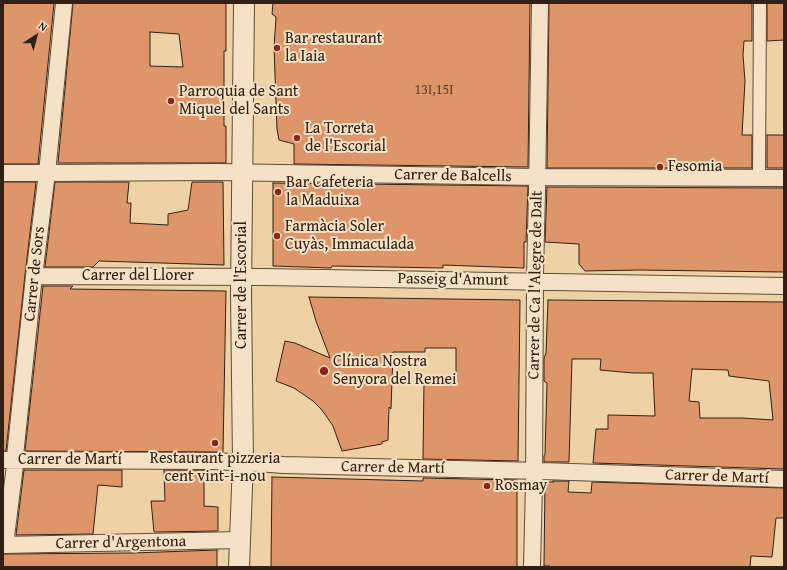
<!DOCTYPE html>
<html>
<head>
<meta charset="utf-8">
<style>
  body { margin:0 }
  #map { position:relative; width:787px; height:570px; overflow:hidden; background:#efd1a6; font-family:"Gentium Book Plus",serif }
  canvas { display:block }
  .frame { position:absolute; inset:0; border:4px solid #312114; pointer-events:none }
  .north { position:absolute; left:16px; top:16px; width:40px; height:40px; -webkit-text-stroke:3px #f5e1c5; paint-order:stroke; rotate:36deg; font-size:11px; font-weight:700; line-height:16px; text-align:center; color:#312114 }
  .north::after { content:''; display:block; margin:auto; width:14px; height:18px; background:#312114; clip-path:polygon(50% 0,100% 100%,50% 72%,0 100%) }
</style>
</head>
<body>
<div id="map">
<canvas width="787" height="570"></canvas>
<div class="frame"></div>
<div class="north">N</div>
</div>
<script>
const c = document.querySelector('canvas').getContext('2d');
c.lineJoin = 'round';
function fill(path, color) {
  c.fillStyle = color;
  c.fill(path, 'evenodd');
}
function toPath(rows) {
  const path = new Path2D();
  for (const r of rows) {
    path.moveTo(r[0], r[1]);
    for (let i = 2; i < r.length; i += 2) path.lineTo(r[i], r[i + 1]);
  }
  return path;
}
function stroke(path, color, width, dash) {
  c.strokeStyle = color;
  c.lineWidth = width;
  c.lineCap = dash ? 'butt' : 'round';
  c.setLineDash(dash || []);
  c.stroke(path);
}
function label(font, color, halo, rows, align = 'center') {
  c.font = font + ' "Gentium Book Plus",serif';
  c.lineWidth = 4;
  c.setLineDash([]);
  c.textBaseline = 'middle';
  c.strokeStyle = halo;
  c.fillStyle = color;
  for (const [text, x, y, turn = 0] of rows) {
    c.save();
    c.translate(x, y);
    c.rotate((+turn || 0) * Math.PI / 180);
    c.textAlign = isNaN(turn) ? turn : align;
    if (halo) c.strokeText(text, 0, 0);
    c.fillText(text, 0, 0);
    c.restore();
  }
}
const building = toPath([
  [3,3,54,3,38,164,3,164,3,3],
  [73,3,226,3,226,51,224,51,224,126,226,126,226,163,58,163,73,3],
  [150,32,179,34,183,67,150,66,150,32],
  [273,3,530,3,528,167,294,164,294,144,279,140,277,129,274,47,276,17,272,14,273,3],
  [549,3,752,3,752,41,744,41,743,55,745,81,742,135,752,135,752,168,547,168,549,3],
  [767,3,784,3,784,40,767,41,767,3],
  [767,135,784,135,784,168,767,168,767,135],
  [3,182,36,182,25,275,6,451,3,451,3,182],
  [55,182,129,182,127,203,131,203,130,223,168,225,168,214,188,210,192,182,223,182,224,265,99,261,93,267,45,267,55,182],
  [273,183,528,186,526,242,524,242,524,268,443,265,443,268,332,266,331,268,273,266,273,183],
  [547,187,784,188,784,272,639,270,585,271,579,264,579,244,545,242,547,187],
  [43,286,73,286,70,289,226,291,223,452,25,451,43,286],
  [309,297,520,300,518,461,423,459,424,379,456,379,456,348,425,348,425,352,393,352,391,409,389,407,388,440,382,442,382,444,342,451,333,426,327,417,321,409,313,401,294,388,276,381,285,341,295,343,330,358,316,321,309,297],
  [548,300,784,302,784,469,593,463,596,429,608,429,608,415,655,416,653,373,633,373,600,370,601,359,572,359,569,462,544,462,544,456,545,454,547,383,544,381,544,358,546,353,548,300],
  [692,369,728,370,729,376,769,381,773,420,742,418,700,418,699,402,689,401,692,369],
  [24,470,122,470,122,487,98,485,93,534,16,535,24,470],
  [164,470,204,470,204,506,218,507,218,531,154,532,151,501,165,501,164,470],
  [272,477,423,481,423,478,517,480,517,567,271,567,272,477],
  [553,481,569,481,568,492,591,493,592,482,784,488,784,518,776,518,772,557,751,556,750,567,550,567,550,566,544,566,545,482,554,482,553,481],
  [217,550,217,567,3,567,3,554,132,553,217,550]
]);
fill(building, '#de9569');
stroke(building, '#312114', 1);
const pedestrian = toPath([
  [759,177,760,3]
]);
const minor = toPath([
  [3,173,47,173,216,172,537,177,784,178],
  [34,276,264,277,784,286],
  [3,460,212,461,232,462,243,462,284,465,541,471,784,479],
  [3,545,240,540],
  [5,545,15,465,15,456,34,276,47,173,64,3],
  [532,567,534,482,535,275,537,191,540,3]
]);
const tertiary = toPath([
  [239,567,240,540,243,462,241,293,244,3]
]);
stroke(pedestrian, '#604d38', 14);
stroke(minor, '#604d38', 18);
stroke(tertiary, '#604d38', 22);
stroke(pedestrian, '#f5e1c5', 12);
stroke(minor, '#f5e1c5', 16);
stroke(tertiary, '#f5e1c5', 20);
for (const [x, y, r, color] of [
  [277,48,4,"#8f2418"],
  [171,101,4,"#8f2418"],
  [297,138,4,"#8f2418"],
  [660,167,4,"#8f2418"],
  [278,192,4,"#8f2418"],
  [277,236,4,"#8f2418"],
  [324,371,5,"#8f2418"],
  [215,443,4,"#8f2418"],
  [487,486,4,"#8f2418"]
]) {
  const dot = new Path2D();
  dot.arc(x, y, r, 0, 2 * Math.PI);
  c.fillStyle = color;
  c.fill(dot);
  stroke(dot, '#f5e1c5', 1.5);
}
label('14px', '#5c3e29', null, [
  ["13I,15I",434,90]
]);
label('16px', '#312114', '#f5e1c5', [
  ["Bar restaurant",285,39],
  ["la Iaia",285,57],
  ["Parroquia de Sant",179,92],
  ["Miquel del Sants",179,110],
  ["La Torreta",305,129],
  ["de l'Escorial",305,147],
  ["Fesomia",668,167],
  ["Bar Cafeteria",286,183],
  ["la Maduixa",286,201],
  ["Farmàcia Soler",285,227],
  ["Cuyàs, Immaculada",285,245],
  ["Clínica Nostra",333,362],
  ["Senyora del Remei",333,380],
  ["Restaurant pizzeria",215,459,"center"],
  ["cent vint-i-nou",215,477,"center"],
  ["Rosmay",495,486]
], 'left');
label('16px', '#312114', '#f5e1c5', [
  ["Carrer de Balcells",453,176,1],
  ["Carrer de Sors",35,274,-84],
  ["Carrer del Llorer",138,276],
  ["Passeig d'Amunt",453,280,1],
  ["Carrer de l'Escorial",242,285,-90],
  ["Carrer de Ca l'Alegre de Dalt",536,285,-89],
  ["Carrer de Martí",70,460],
  ["Carrer de Martí",393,468,1],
  ["Carrer de Martí",717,477,2],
  ["Carrer d'Argentona",121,543,-1]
]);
</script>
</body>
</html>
